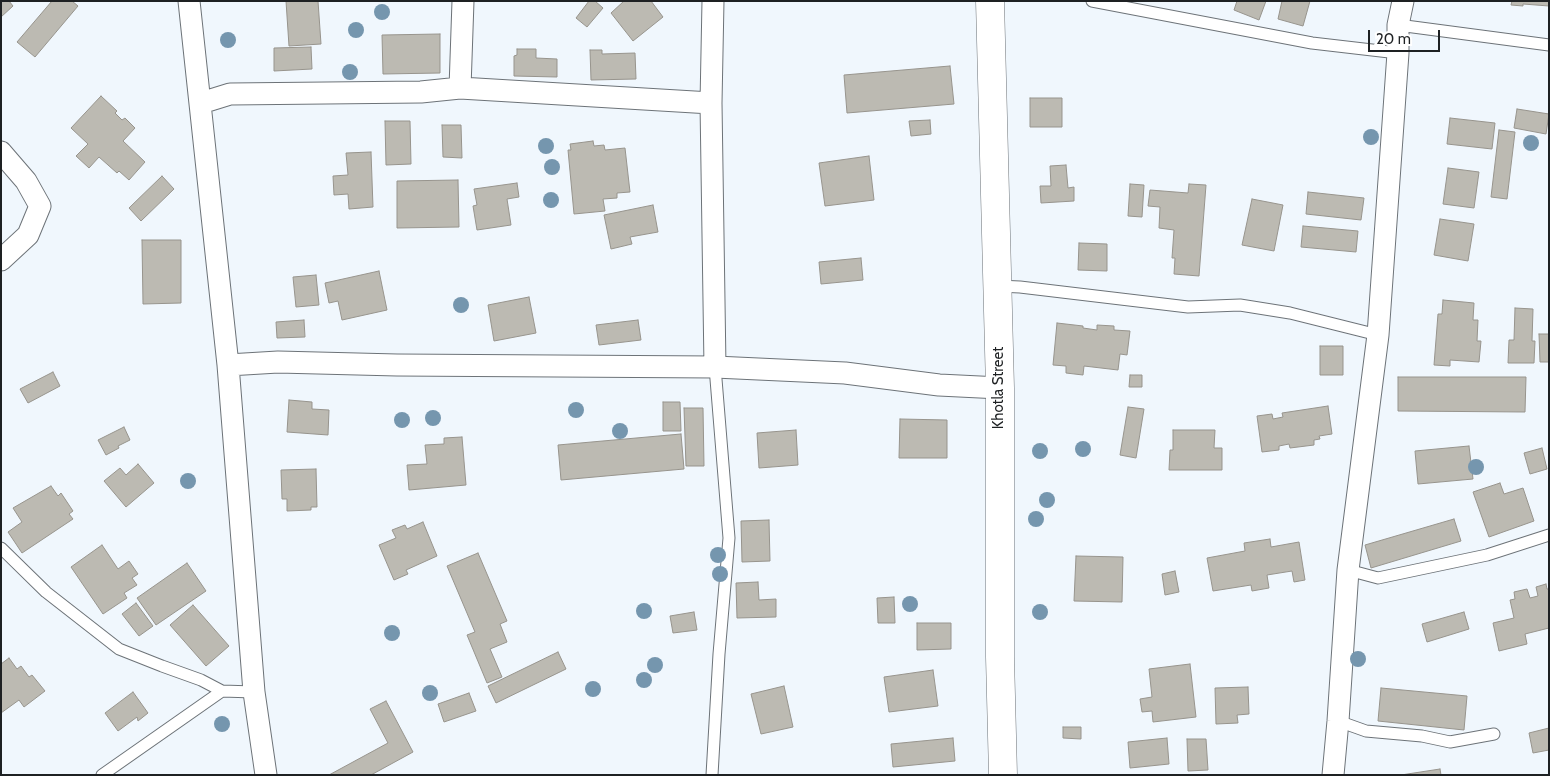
<!DOCTYPE html>
<html>
<head>
<meta charset="utf-8">
<style>
  body { margin:0 }
  #map { position:relative; width:1550px; height:776px; overflow:hidden; background:#f0f7fd; font-family:Cabin,sans-serif }
  canvas { display:block }
  .frame { position:absolute; inset:0; border:2px solid #1e2123; pointer-events:none }
  .scale { position:absolute; left:1368px; top:30px; width:72px; height:22px; box-sizing:border-box; border:2px solid #1e2123; border-top:0; padding-left:6px; font-size:15px; line-height:18px; white-space:nowrap; color:#1e2123; -webkit-text-stroke:4px #fff; paint-order:stroke }
</style>
</head>
<body>
<div id="map">
<canvas width="1550" height="776"></canvas>
<div class="frame"></div>
<div class="scale">20 m</div>
</div>
<script>
const c = document.querySelector('canvas').getContext('2d');
c.lineJoin = 'round';
function fill(path, color) {
  c.fillStyle = color;
  c.fill(path, 'evenodd');
}
function toPath(rows) {
  const path = new Path2D();
  for (const r of rows) {
    path.moveTo(r[0], r[1]);
    for (let i = 2; i < r.length; i += 2) path.lineTo(r[i], r[i + 1]);
  }
  return path;
}
function stroke(path, color, width, dash) {
  c.strokeStyle = color;
  c.lineWidth = width;
  c.lineCap = dash ? 'butt' : 'round';
  c.setLineDash(dash || []);
  c.stroke(path);
}
function label(font, color, halo, rows, align = 'center') {
  c.font = font + ' Cabin,sans-serif';
  c.lineWidth = 4;
  c.setLineDash([]);
  c.textBaseline = 'middle';
  c.strokeStyle = halo;
  c.fillStyle = color;
  for (const [text, x, y, turn = 0] of rows) {
    c.save();
    c.translate(x, y);
    c.rotate((+turn || 0) * Math.PI / 180);
    c.textAlign = isNaN(turn) ? turn : align;
    if (halo) c.strokeText(text, 0, 0);
    c.fillText(text, 0, 0);
    c.restore();
  }
}
const building = toPath([
  [1,1,9,1,13,6,1,17,1,1],
  [52,1,72,1,78,6,35,57,17,42,52,1],
  [286,1,318,1,321,44,289,46,286,1],
  [589,1,595,1,603,8,587,27,576,18,589,1],
  [624,1,651,1,663,17,633,41,611,13,624,1],
  [1237,1,1266,1,1259,20,1234,10,1237,1],
  [1282,1,1310,1,1303,26,1278,19,1282,1],
  [1512,1,1549,1,1549,6,1523,4,1523,6,1511,5,1512,1],
  [440,34,440,73,383,74,382,35,440,34],
  [311,47,312,69,274,71,274,48,311,47],
  [517,49,536,49,536,58,557,59,557,77,514,76,514,56,517,55,517,49],
  [590,50,602,50,602,54,635,53,636,79,591,80,590,50],
  [950,66,954,104,847,113,844,75,950,66],
  [101,96,117,111,115,113,122,120,125,118,135,128,123,141,145,162,129,180,119,171,117,173,99,157,89,168,76,156,88,144,71,128,101,96],
  [1030,98,1062,98,1062,127,1030,127,1030,98],
  [1517,109,1549,114,1546,134,1514,128,1517,109],
  [1450,118,1495,123,1492,149,1447,144,1450,118],
  [930,120,931,134,911,136,909,121,930,120],
  [385,121,410,121,411,164,386,165,385,121],
  [442,125,461,125,462,158,443,157,442,125],
  [1499,130,1515,132,1507,199,1491,197,1499,130],
  [593,141,594,146,604,145,605,150,625,148,630,192,617,193,617,198,603,199,605,211,574,214,568,150,571,150,570,144,593,141],
  [371,152,373,207,349,209,348,194,334,195,333,176,348,175,346,153,371,152],
  [869,156,874,200,825,206,819,163,869,156],
  [1066,165,1068,188,1074,187,1074,201,1041,203,1040,186,1051,186,1050,166,1066,165],
  [1448,168,1479,172,1474,208,1443,204,1448,168],
  [162,176,174,189,141,221,129,208,162,176],
  [458,180,459,227,397,228,397,181,458,180],
  [517,183,519,197,507,199,511,225,477,230,473,206,477,205,474,189,517,183],
  [1130,184,1144,185,1142,217,1128,216,1130,184],
  [1189,184,1206,185,1199,276,1174,274,1175,258,1172,258,1174,230,1159,228,1160,207,1148,206,1150,190,1188,193,1189,184],
  [1308,192,1364,198,1361,220,1306,214,1308,192],
  [1252,199,1283,205,1274,251,1242,245,1252,199],
  [653,205,658,232,630,237,632,244,611,249,604,215,653,205],
  [1440,219,1474,224,1468,261,1434,255,1440,219],
  [1303,226,1358,231,1356,252,1301,247,1303,226],
  [142,240,181,240,181,303,143,304,142,240],
  [1079,243,1107,244,1107,271,1078,270,1079,243],
  [861,258,863,280,821,284,819,262,861,258],
  [379,271,387,310,342,320,338,301,329,303,325,283,379,271],
  [316,275,319,305,296,307,293,277,316,275],
  [529,297,536,333,494,341,488,305,529,297],
  [1443,300,1474,303,1473,320,1478,320,1477,341,1481,341,1479,362,1450,360,1450,366,1434,365,1438,314,1442,314,1443,300],
  [1515,308,1533,309,1532,341,1535,341,1534,363,1508,363,1509,340,1514,340,1515,308],
  [304,320,305,337,277,338,276,322,304,320],
  [638,320,641,340,599,345,596,325,638,320],
  [1057,323,1083,326,1083,328,1097,330,1097,325,1114,326,1114,330,1130,331,1127,355,1120,354,1118,370,1084,366,1083,375,1066,373,1066,366,1053,365,1057,323],
  [1539,334,1549,334,1549,362,1540,362,1539,334],
  [1320,346,1343,346,1343,375,1320,375,1320,346],
  [53,372,60,386,28,403,20,389,53,372],
  [1130,375,1142,375,1142,387,1129,387,1130,375],
  [1398,377,1526,377,1525,412,1398,411,1398,377],
  [289,400,312,402,312,409,329,410,328,435,287,432,289,400],
  [663,402,680,402,681,431,663,431,663,402],
  [1328,406,1332,434,1319,436,1320,439,1314,440,1314,445,1290,448,1289,444,1279,446,1279,450,1262,452,1257,416,1272,414,1273,419,1283,417,1282,413,1328,406],
  [1128,407,1144,409,1136,458,1120,455,1128,407],
  [684,408,703,408,704,466,686,466,684,408],
  [900,419,947,420,947,458,899,458,900,419],
  [124,427,130,440,118,446,119,448,106,455,98,440,124,427],
  [796,430,798,465,759,468,757,433,796,430],
  [1173,430,1215,430,1214,448,1222,448,1222,470,1169,470,1170,450,1173,450,1173,430],
  [681,434,684,469,561,480,558,445,681,434],
  [462,437,466,485,409,490,407,465,427,464,425,445,444,444,444,438,462,437],
  [1469,446,1473,479,1418,484,1415,451,1469,446],
  [1542,448,1547,469,1530,474,1524,453,1542,448],
  [138,464,154,483,126,507,104,481,120,468,126,475,138,464],
  [316,469,317,507,311,507,311,510,287,511,287,499,282,499,281,470,316,469],
  [1500,483,1504,494,1523,488,1534,521,1489,537,1473,492,1500,483],
  [51,486,58,496,61,493,73,511,69,514,73,519,22,553,8,532,22,522,13,508,51,486],
  [1454,519,1461,541,1371,568,1365,545,1454,519],
  [769,520,770,561,742,562,741,521,769,520],
  [423,522,437,556,406,570,408,574,394,580,379,545,396,538,392,530,405,525,407,529,423,522],
  [1270,539,1271,547,1299,542,1305,580,1294,582,1292,571,1267,575,1269,588,1252,591,1251,585,1213,591,1207,558,1245,551,1244,543,1270,539],
  [102,545,118,569,129,561,138,574,132,578,137,585,124,593,127,598,103,614,71,567,102,545],
  [478,553,507,621,500,624,507,642,490,649,502,677,487,683,467,635,475,632,447,566,478,553],
  [1076,556,1123,557,1122,602,1074,601,1076,556],
  [187,563,206,591,156,625,137,598,187,563],
  [1175,571,1179,592,1165,595,1162,574,1175,571],
  [758,582,759,600,776,599,776,617,737,618,736,583,758,582],
  [1546,584,1547,589,1549,589,1549,628,1525,634,1527,644,1499,651,1493,623,1514,618,1510,600,1515,599,1514,592,1527,589,1530,598,1538,596,1536,587,1546,584],
  [894,597,895,623,878,623,877,598,894,597],
  [136,603,153,626,139,636,122,614,136,603],
  [193,605,229,646,206,666,170,625,193,605],
  [694,612,697,630,673,633,670,616,694,612],
  [1464,612,1469,629,1427,642,1422,624,1464,612],
  [917,623,951,623,951,649,917,650,917,623],
  [558,652,566,669,496,703,488,686,558,652],
  [9,658,17,669,21,666,29,677,32,675,45,691,24,707,19,700,1,713,1,664,9,658],
  [1190,664,1196,717,1153,722,1152,711,1142,712,1140,699,1152,697,1149,669,1190,664],
  [933,670,938,706,889,712,884,677,933,670],
  [784,686,793,727,761,734,751,694,784,686],
  [1248,687,1249,714,1237,715,1238,723,1216,724,1215,688,1248,687],
  [1381,688,1467,696,1464,730,1378,721,1381,688],
  [133,692,148,713,138,721,137,717,118,731,105,713,133,692],
  [469,693,476,711,444,722,438,704,469,693],
  [386,701,413,752,371,775,329,775,388,743,370,709,386,701],
  [1063,727,1081,727,1081,739,1063,738,1063,727],
  [1549,728,1549,750,1533,753,1529,733,1549,728],
  [953,738,955,761,893,767,891,744,953,738],
  [1167,738,1169,764,1130,768,1128,742,1167,738],
  [1187,739,1206,739,1208,770,1188,771,1187,739],
  [1440,769,1441,775,1401,775,1440,769]
]);
fill(building, '#bcbab2');
stroke(building, '#97948d', 1);
const lane = toPath([
  [1092,1,1312,43,1398,53],
  [1398,25,1549,45],
  [998,286,1020,287,1188,307,1240,305,1290,313,1378,335],
  [1,548,46,592,119,649,162,666,201,680,222,691,254,692],
  [1348,570,1378,578,1487,555,1549,535],
  [1338,721,1366,731,1422,736,1450,742,1494,734],
  [102,775,222,691],
  [712,775,719,654,729,538,715,367]
]);
const street = toPath([
  [189,1,228,365,254,692,266,775],
  [713,1,711,103,715,367],
  [460,88,463,1],
  [201,103,230,94,421,92,460,88,711,103],
  [1,152,26,181,40,206,28,235,1,260],
  [228,365,278,362,397,365,715,367,845,373,939,385,1000,388],
  [1333,775,1338,721,1348,570,1378,335,1398,53,1398,25,1403,1]
]);
const secondary = toPath([
  [990,1,1000,388,1000,657,1003,775]
]);
stroke(lane, '#6d7378', 13);
stroke(street, '#6d7378', 23);
stroke(secondary, '#6d7378', 29);
stroke(lane, '#fff', 11);
stroke(street, '#fff', 21);
stroke(secondary, '#fff', 28);
c.fillStyle = '#7596ae';
for (const [x, y] of [
  [382,12],
  [356,30],
  [228,40],
  [350,72],
  [1371,137],
  [1531,143],
  [546,146],
  [552,167],
  [551,200],
  [461,305],
  [576,410],
  [433,418],
  [402,420],
  [620,431],
  [1083,449],
  [1040,451],
  [1476,467],
  [188,481],
  [1047,500],
  [1036,519],
  [718,555],
  [720,574],
  [910,604],
  [644,611],
  [1040,612],
  [392,633],
  [1358,659],
  [655,665],
  [644,680],
  [593,689],
  [430,693],
  [222,724]
]) {
  c.beginPath();
  c.arc(x, y, 8, 0, 2 * Math.PI);
  c.fill();
}
label('15px', '#1e2123', '#fff', [
  ["Khotla Street",999,388,-90]
]);
</script>
</body>
</html>
